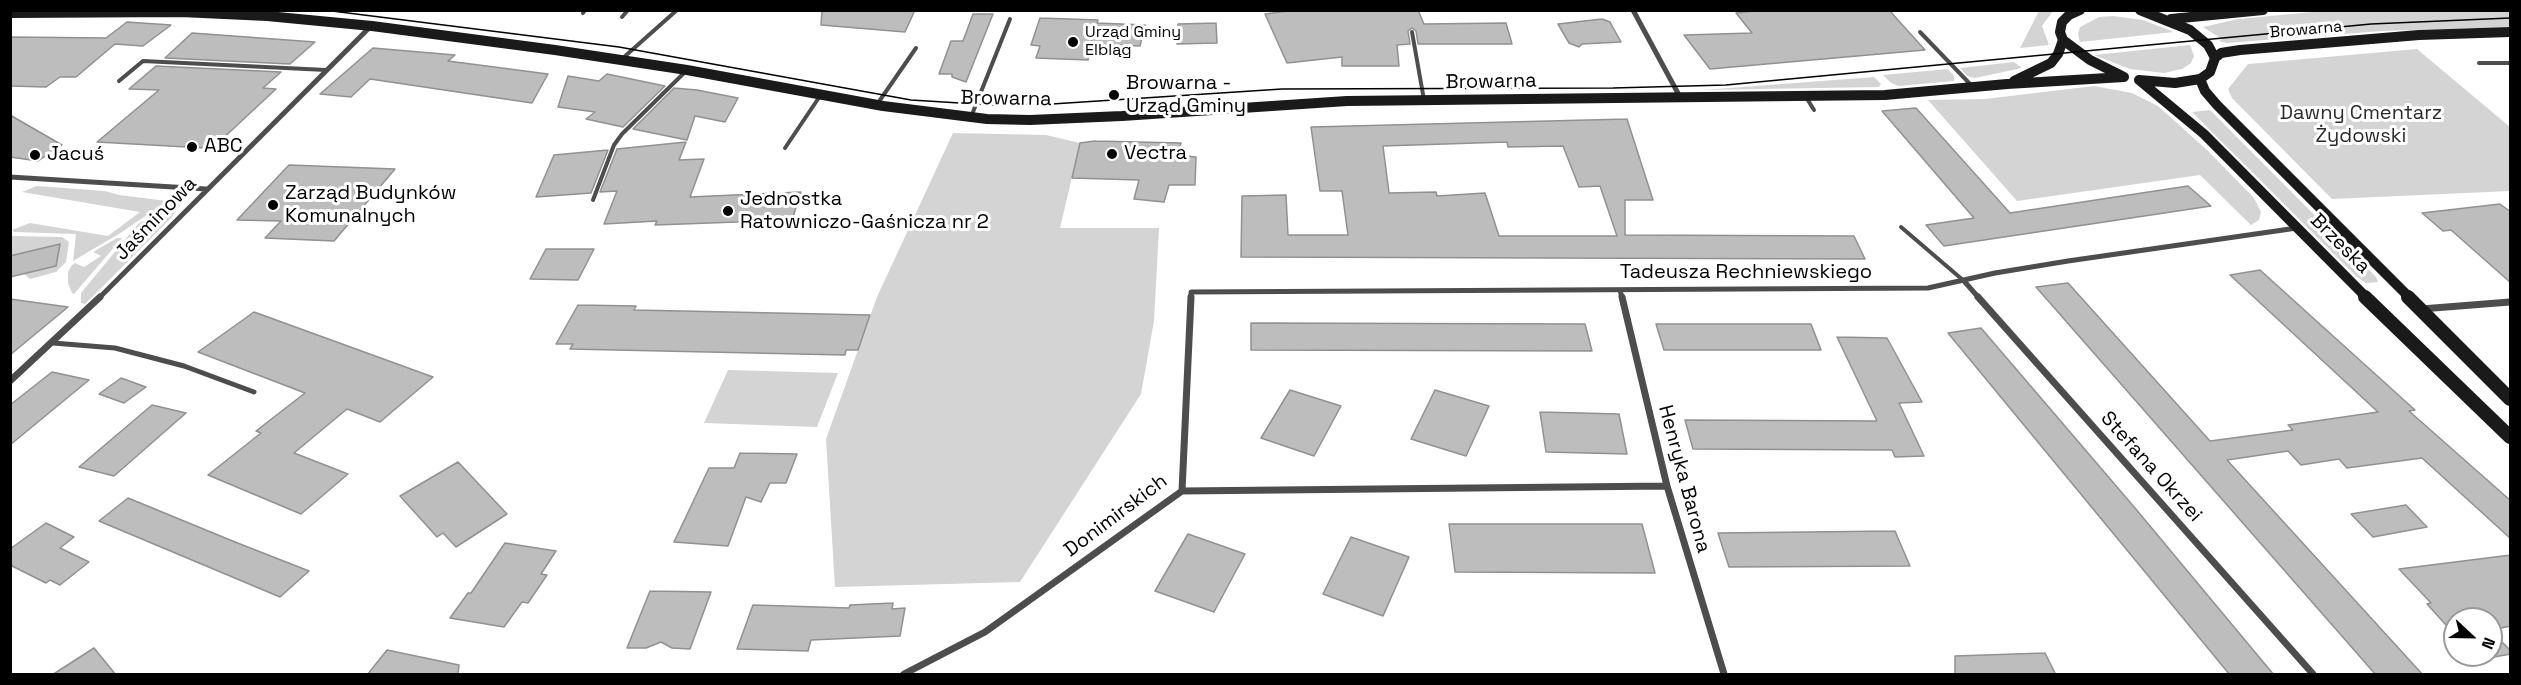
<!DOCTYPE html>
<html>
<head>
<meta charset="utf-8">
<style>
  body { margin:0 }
  #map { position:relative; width:2521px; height:685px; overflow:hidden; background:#fff; font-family:"Space Grotesk",sans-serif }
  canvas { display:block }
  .frame { position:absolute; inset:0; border:12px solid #000; pointer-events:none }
  .north { position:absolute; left:2443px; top:607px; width:60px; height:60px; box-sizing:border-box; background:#fff; border:2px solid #999; border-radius:50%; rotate:112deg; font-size:16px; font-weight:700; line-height:24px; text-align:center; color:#000 }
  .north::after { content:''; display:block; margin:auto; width:21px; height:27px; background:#000; clip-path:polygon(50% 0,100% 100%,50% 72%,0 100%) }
</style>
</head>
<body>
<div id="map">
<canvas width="2521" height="685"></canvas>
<div class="frame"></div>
<div class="north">N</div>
</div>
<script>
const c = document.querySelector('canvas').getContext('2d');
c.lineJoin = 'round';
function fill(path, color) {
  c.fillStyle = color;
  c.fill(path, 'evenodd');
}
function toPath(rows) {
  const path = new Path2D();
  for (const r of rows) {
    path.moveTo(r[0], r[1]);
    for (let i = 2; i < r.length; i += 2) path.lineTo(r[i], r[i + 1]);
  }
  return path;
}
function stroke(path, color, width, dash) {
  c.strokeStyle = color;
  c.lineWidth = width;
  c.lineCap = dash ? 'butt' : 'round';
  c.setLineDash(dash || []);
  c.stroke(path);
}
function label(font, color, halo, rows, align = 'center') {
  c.font = font + ' "Space Grotesk",sans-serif';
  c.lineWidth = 6;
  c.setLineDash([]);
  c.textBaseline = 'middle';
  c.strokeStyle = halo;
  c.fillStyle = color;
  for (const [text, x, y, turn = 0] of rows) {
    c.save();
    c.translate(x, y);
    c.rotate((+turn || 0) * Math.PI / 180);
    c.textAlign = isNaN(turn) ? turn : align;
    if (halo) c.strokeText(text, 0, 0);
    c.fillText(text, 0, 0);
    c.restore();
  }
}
fill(toPath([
  [2039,11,2053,11,2042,26,2049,45,2020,48],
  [2323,11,2510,11,2510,27,2382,31,2227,43,2219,41,2222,39,2203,27,2238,19],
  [2113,16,2143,20,2174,32,2080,42,2078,34,2080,27,2099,17],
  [2190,45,2194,56,2191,63,2182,69,2164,73,2130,69,2094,55],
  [2417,49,2510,127,2510,191,2332,199,2232,98,2228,89,2248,64],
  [2014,62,2022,68,1975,78,1967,76,1960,68],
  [1948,69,1954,76,1954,81,1899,86,1891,83,1883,75],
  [1874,77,1881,84,1879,87,1703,90],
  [2094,86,2132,93,2158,106,2207,150,2254,198,2261,212,2259,220,2251,225,2200,175,2017,201,1928,100,1985,99],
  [2210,110,2376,277,2378,282,2366,283,2357,277,2192,112],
  [953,133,1046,135,1080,143,1060,228,1159,228,1154,321,1141,394,1020,582,835,587,826,439,877,297],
  [37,186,105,191,119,195,167,201,122,232,73,261,76,234,14,232,12,230,30,223,108,236,140,212,22,192],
  [180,199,182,203,171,218,85,304,81,303,81,293,138,224],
  [10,236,62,237,69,242,66,262,56,272,30,279,24,274,56,266,60,244,11,256],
  [117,238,122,238,74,294,72,293,68,283,68,272,72,265,75,263,84,267,101,256,93,252],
  [728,370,838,373,817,427,704,423]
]), '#d4d4d4');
const building = toPath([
  [822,10,915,10,905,32,821,25,822,10],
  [1296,10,1418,10,1424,24,1506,23,1512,44,1418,44,1416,31,1412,28,1408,31,1410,44,1397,45,1399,66,1342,66,1342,57,1287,63,1265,14,1296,10],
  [1763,10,1889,10,1925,50,1710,69,1684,35,1752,33,1736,13,1763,10],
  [973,14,993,14,966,82,952,77,952,74,939,74,951,41,963,41,973,14],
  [1040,18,1098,20,1097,23,1145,25,1140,46,1092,44,1088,60,1036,58,1040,46,1031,45,1040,18],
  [1602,19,1610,22,1621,42,1582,44,1579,47,1569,43,1558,24,1602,19],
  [127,22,171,25,143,46,115,44,76,77,60,77,46,87,10,86,10,37,106,38,127,22],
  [1216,23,1217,43,1177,44,1178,24,1216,23],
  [192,33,315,42,290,64,165,58,192,33],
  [373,48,455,55,448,61,548,74,532,103,370,79,351,97,320,94,373,48],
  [156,66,281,72,263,88,276,89,218,143,211,142,205,148,97,142,159,90,129,89,156,66],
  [607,74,665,86,623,127,586,119,595,112,558,107,568,76,599,81,607,74],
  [674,88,697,90,738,98,725,122,695,116,687,140,633,129,674,88],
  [1916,108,2010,213,2188,186,2211,206,1944,246,1926,225,1974,218,1882,111,1916,108],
  [10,115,62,145,38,161,10,157,10,115],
  [1627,119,1653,200,1625,200,1625,235,1854,236,1865,259,1241,257,1242,196,1286,195,1288,235,1348,235,1342,191,1320,191,1311,127,1627,119],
  [1507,142,1508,147,1563,146,1579,187,1600,186,1617,236,1499,236,1485,193,1437,196,1436,192,1389,193,1383,146,1507,142],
  [1095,141,1181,143,1177,155,1196,157,1195,185,1169,185,1164,202,1134,199,1139,180,1072,178,1080,143,1095,141],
  [686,142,679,160,704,159,690,197,801,192,792,220,655,225,657,221,604,224,617,191,600,192,617,149,686,142],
  [608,150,591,193,536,197,554,155,608,150],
  [289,165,395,169,334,241,265,238,281,221,237,220,289,165],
  [2500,204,2511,212,2511,283,2451,230,2443,231,2422,213,2500,204],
  [60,244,56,266,10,277,10,256,60,244],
  [546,249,594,249,578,280,530,279,546,249],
  [2260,270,2415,410,2409,411,2511,501,2511,539,2422,458,2347,468,2339,459,2301,465,2288,451,2227,460,2423,675,2376,675,2036,287,2068,283,2210,441,2293,430,2288,425,2378,412,2230,275,2260,270],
  [10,299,68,307,10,355,10,299],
  [578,305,636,306,634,310,870,315,858,350,846,350,845,355,570,349,573,344,556,344,578,305],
  [254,312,433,377,380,422,347,409,294,453,348,474,301,514,208,475,261,433,256,431,305,393,198,352,254,312],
  [1251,323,1585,324,1592,351,1251,350,1251,323],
  [1656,324,1811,324,1821,350,1664,350,1656,324],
  [1981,328,2135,508,2274,675,2230,675,1948,333,1981,328],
  [1837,337,1887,338,1922,402,1899,403,1924,456,1895,457,1892,450,1693,449,1685,420,1877,421,1837,337],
  [52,372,89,380,10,445,10,405,52,372],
  [121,378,146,387,124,403,99,394,121,378],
  [1290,390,1341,406,1314,456,1261,438,1290,390],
  [1435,390,1489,406,1466,456,1411,439,1435,390],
  [152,405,186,413,114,476,79,467,152,405],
  [1540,412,1619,414,1627,454,1546,452,1540,412],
  [740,453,797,454,786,483,770,483,761,502,746,497,728,546,674,542,709,468,734,468,740,453],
  [458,462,507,514,456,547,443,533,437,537,400,496,458,462],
  [128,498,235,542,309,571,280,597,99,521,128,498],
  [2406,505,2427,527,2373,537,2351,514,2406,505],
  [46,523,74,537,60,548,89,562,60,585,50,580,46,583,10,565,10,549,46,523],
  [1449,524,1642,524,1655,573,1455,572,1449,524],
  [1895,531,1910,566,1729,567,1718,533,1895,531],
  [1188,534,1245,554,1214,612,1155,591,1188,534],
  [1351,537,1409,557,1383,616,1323,594,1351,537],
  [505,543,556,551,541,574,547,575,528,603,522,602,504,627,450,618,468,593,471,593,505,543],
  [2511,555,2511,626,2491,630,2491,619,2455,619,2455,635,2427,604,2431,603,2399,569,2511,555],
  [650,591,711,592,690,649,672,648,661,642,646,648,627,648,650,591],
  [893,603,892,609,905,608,900,636,811,640,808,651,737,649,753,605,849,608,850,605,893,603],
  [2491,631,2511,651,2511,654,2477,660,2473,655,2491,655,2491,631],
  [94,648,116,675,52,675,94,648],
  [387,650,459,665,458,675,367,675,387,650],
  [2045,653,2056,675,1955,675,1955,656,2045,653]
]);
fill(building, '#bdbdbd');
stroke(building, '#919191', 1.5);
stroke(toPath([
  [583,13,585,10],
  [622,17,628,10],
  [1412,32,1424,100],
  [1920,32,1971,85],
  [623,58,677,10],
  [2479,63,2510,63],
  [119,81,143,61,326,70],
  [1806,97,1814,110],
  [878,103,916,48],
  [971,117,1010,19],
  [785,148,820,96],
  [593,200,614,145,622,134,685,72],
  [1901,227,1964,281]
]), '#4d4d4d', 4);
stroke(toPath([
  [53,343,115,348,184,366,254,392]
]), '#4d4d4d', 5);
stroke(toPath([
  [1633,10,1680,97],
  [10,177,206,189],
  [1964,281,1979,298],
  [1620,290,1622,298],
  [99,298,371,26],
  [1191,298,1191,292,1928,288,1995,273,2068,261,2297,228]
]), '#4d4d4d', 5);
stroke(toPath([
  [1622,297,1667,486,1724,674],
  [1978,297,2313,674],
  [2421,309,2510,302],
  [10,381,100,297],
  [1182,491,1667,486],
  [904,674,985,632,1182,491,1191,297]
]), '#4d4d4d', 7);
stroke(toPath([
  [2080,10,2069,15,2062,22,2060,32,2063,40,2090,60,2122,76],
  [10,13,181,12,267,16,372,26,555,50,687,70,883,106,987,119,1030,120,1122,116,1347,101,1885,95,2007,84,2124,77],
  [2171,19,2263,10],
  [2215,58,2221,53,2240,50,2419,35,2510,32],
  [2200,79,2205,91,2217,105,2410,298],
  [2139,80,2204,134,2367,298],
  [2139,80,2175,83,2200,79,2210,72,2215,58,2208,45,2190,30,2140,10],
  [2014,81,2051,63,2058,54,2063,40]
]), '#1a1a1a', 10);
stroke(toPath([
  [2365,297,2510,437],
  [2408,297,2510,399]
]), '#1a1a1a', 14);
stroke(toPath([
  [324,10,619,47,911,100,992,105,1052,104,1282,89,1613,88,1726,85,2371,24,2510,18]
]), '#000', 1.5);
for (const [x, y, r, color] of [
  [1073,42,6,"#000"],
  [1114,95,6,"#000"],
  [192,147,6,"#000"],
  [1112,154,6,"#000"],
  [35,155,6,"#000"],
  [273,205,6,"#000"],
  [728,211,6,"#000"]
]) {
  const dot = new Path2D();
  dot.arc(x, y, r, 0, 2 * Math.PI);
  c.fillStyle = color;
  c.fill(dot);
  stroke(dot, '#fff', 2);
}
label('16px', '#000', '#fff', [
  ["Browarna",2306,30,-5]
]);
label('16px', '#000', '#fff', [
  ["Urząd Gminy",1085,33],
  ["Elbląg",1085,51]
], 'left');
label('20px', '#000', '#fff', [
  ["Browarna",1491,82,-1],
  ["Browarna",1006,99,1],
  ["Jaśminowa",156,219,-46],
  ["Brzeska",2340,244,45],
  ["Tadeusza Rechniewskiego",1746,273],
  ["Stefana Okrzei",2151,467,48],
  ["Henryka Barona",1684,479,75],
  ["Donimirskich",1116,516,-37]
]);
label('20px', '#000', '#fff', [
  ["Browarna -",1126,84],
  ["Urząd Gminy",1126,107],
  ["ABC",204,147],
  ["Vectra",1124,154],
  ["Jacuś",47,155],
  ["Zarząd Budynków",285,194],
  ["Komunalnych",285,217],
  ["Jednostka",740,200],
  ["Ratowniczo-Gaśnicza nr 2",740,223]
], 'left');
label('20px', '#2b2b2b', '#fff', [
  ["Dawny Cmentarz",2361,114],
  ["Żydowski",2361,137]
]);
</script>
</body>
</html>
